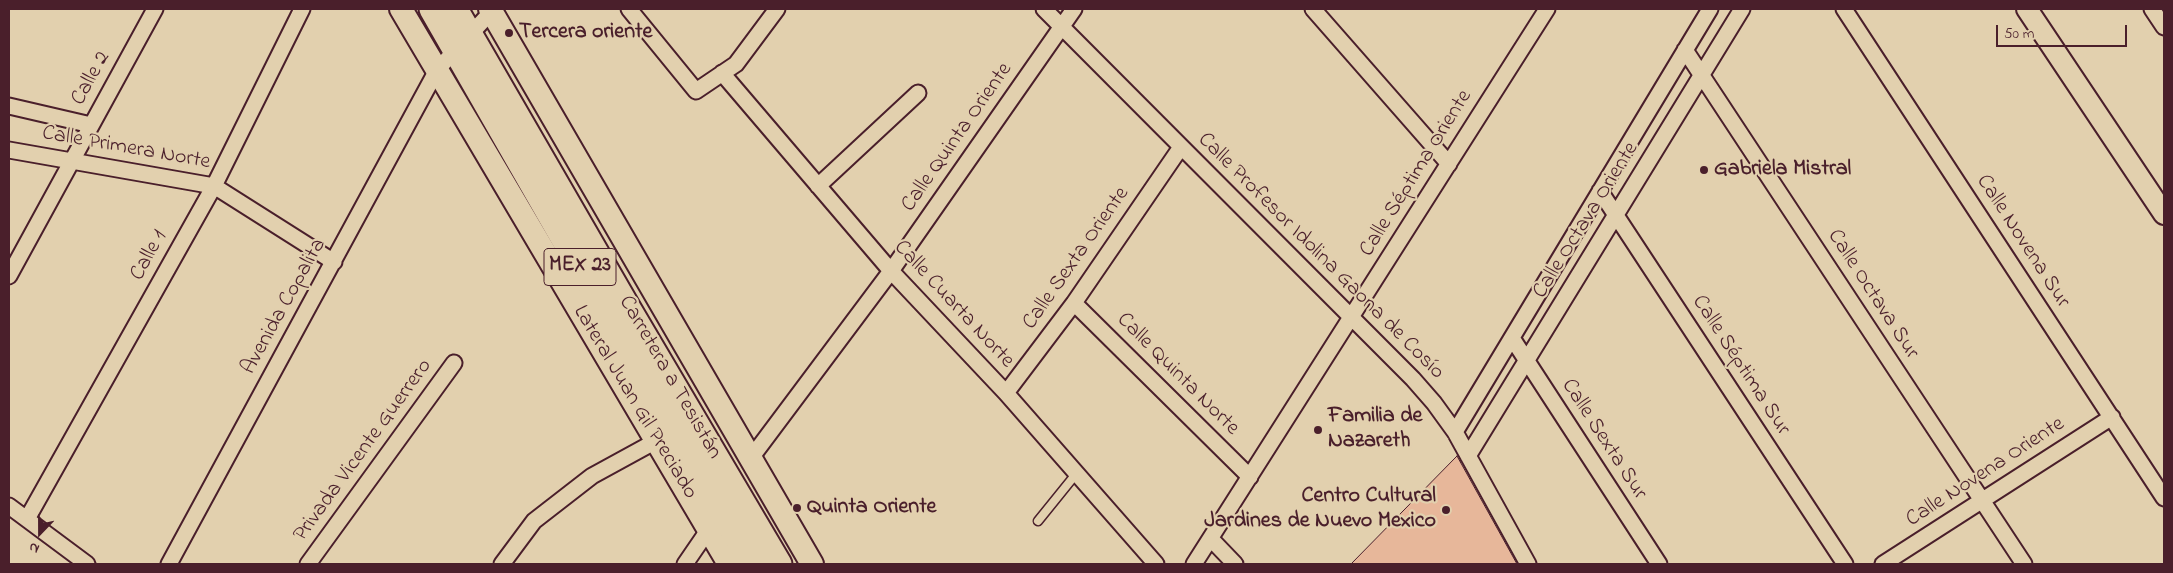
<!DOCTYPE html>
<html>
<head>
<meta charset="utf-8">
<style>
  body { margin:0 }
  #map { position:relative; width:2173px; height:573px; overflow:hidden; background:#e2d0ae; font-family:"Indie Flower",sans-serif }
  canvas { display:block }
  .frame { position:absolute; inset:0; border:10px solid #4a1f2b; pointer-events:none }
  .north { position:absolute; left:15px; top:508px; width:50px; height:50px; -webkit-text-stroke:4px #e2d0ae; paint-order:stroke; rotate:202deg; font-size:14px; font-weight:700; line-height:20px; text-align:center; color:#4a1f2b }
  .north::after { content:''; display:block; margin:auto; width:18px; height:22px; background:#4a1f2b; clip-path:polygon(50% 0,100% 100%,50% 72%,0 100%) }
  .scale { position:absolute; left:1996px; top:25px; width:131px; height:22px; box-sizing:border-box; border:2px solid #4a1f2b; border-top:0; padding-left:6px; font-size:15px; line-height:18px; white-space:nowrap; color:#4a1f2b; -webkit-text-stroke:4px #e2d0ae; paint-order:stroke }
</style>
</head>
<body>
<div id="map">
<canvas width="2173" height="573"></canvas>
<div class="frame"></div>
<div class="north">N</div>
<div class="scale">50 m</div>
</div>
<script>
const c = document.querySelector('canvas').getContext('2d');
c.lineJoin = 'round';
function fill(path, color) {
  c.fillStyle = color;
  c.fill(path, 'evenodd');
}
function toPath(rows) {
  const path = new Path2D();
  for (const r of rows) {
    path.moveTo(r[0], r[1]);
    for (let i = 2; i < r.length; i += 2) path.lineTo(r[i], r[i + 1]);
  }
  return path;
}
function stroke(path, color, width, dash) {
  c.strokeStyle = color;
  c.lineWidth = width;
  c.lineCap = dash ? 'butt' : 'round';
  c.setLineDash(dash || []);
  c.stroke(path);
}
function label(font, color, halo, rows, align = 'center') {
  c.font = font + ' "Indie Flower",sans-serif';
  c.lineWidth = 4.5;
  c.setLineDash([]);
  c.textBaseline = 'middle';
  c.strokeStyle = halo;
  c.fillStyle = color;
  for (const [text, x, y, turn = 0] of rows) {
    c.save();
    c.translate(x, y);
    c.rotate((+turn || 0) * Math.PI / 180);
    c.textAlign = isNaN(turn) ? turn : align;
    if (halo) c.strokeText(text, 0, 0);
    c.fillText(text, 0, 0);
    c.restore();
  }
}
const building = toPath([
  [1457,456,1517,564,1351,564,1457,456]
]);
fill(building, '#e7b79a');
stroke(building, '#4a1f2b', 1);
const service = toPath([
  [1038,521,1076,474]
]);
const minor = toPath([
  [629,9,696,91,736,64,777,9],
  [1044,9,1413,379,1434,403,1455,432,1528,564],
  [1313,9,1449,164],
  [1844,9,2164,498],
  [2152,9,2164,27],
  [1685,50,2024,564],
  [722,73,891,271,1006,393,1156,564],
  [9,106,91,125],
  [9,150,214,186,334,262],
  [818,186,918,93],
  [1600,191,1845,564],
  [9,276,155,9],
  [1074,303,1250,477],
  [1512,338,1659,564],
  [1006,393,1074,303,1181,147],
  [1455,432,1710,9],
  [1468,456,1742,9],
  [751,458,891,271,1074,9],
  [9,506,87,564],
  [27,519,214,186,302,9],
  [1211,539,1235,564],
  [169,564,437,70,494,9],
  [308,564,454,363],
  [502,564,534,521,592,476,656,441],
  [685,564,709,529],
  [1194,564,1547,9],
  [1883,564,2112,417]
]);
const tertiary = toPath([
  [2027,9,2164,214]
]);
const secondary = toPath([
  [401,9,729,564],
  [490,9,812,564]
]);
const primary = toPath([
  [432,9,659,405,753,564],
  [455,9,629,310,779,564]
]);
stroke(service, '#4a1f2b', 11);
stroke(minor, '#4a1f2b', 19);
stroke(tertiary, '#4a1f2b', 24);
stroke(secondary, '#4a1f2b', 26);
stroke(primary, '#4a1f2b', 29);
stroke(service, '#e2d0ae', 8);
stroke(minor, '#e2d0ae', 15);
stroke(tertiary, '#e2d0ae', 20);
stroke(secondary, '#e2d0ae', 22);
stroke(primary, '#e2d0ae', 25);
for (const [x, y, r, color] of [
  [509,33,5,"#4a1f2b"],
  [1704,170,5,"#4a1f2b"],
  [1318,430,5,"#4a1f2b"],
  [797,508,5,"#4a1f2b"],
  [1446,510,5,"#4a1f2b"]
]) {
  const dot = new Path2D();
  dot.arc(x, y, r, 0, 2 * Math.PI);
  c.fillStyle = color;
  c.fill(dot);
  stroke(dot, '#e2d0ae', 2);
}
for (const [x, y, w] of [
  [580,267,72]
]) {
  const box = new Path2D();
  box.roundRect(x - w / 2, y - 18.5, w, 37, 4);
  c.fillStyle = '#e2d0ae';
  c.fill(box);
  stroke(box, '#4a1f2b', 1);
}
label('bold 21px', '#4a1f2b', null, [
  ["MEX 23",580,267]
]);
label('bold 22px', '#4a1f2b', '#e2d0ae', [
  ["Tercera oriente",519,33],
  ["Gabriela Mistral",1714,170],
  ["Familia de",1328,417],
  ["Nazareth",1328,442],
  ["Centro Cultural",1436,497,"right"],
  ["Jardines de Nuevo Mexico",1436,522,"right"],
  ["Quinta Oriente",807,508]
], 'left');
label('22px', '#4a1f2b', '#e2d0ae', [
  ["Calle 2",92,79,-61],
  ["Calle Quinta Oriente",958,138,-55],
  ["Calle Primera Norte",126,149,10],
  ["Calle Séptima Oriente",1417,174,-58],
  ["Calle Octava Oriente",1587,221,-58],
  ["Calle Novena Sur",2022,242,57],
  ["Calle 1",150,256,-61],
  ["Calle Profesor Idolina Gaona de Cosío",1320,257,45],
  ["Calle Sexta Oriente",1077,259,-55],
  ["Calle Octava Sur",1872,295,57],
  ["Calle Cuarta Norte",953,305,47],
  ["Avenida Copalita",285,307,-61],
  ["Calle Séptima Sur",1740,366,57],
  ["Calle Quinta Norte",1177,375,45],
  ["Carretera a Tesistán",669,378,60],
  ["Lateral Juan Gil Preciado",634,403,59],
  ["Calle Sexta Sur",1603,440,57],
  ["Privada Vicente Guerrero",364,451,-54],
  ["Calle Novena Oriente",1986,473,-33]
]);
</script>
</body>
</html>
